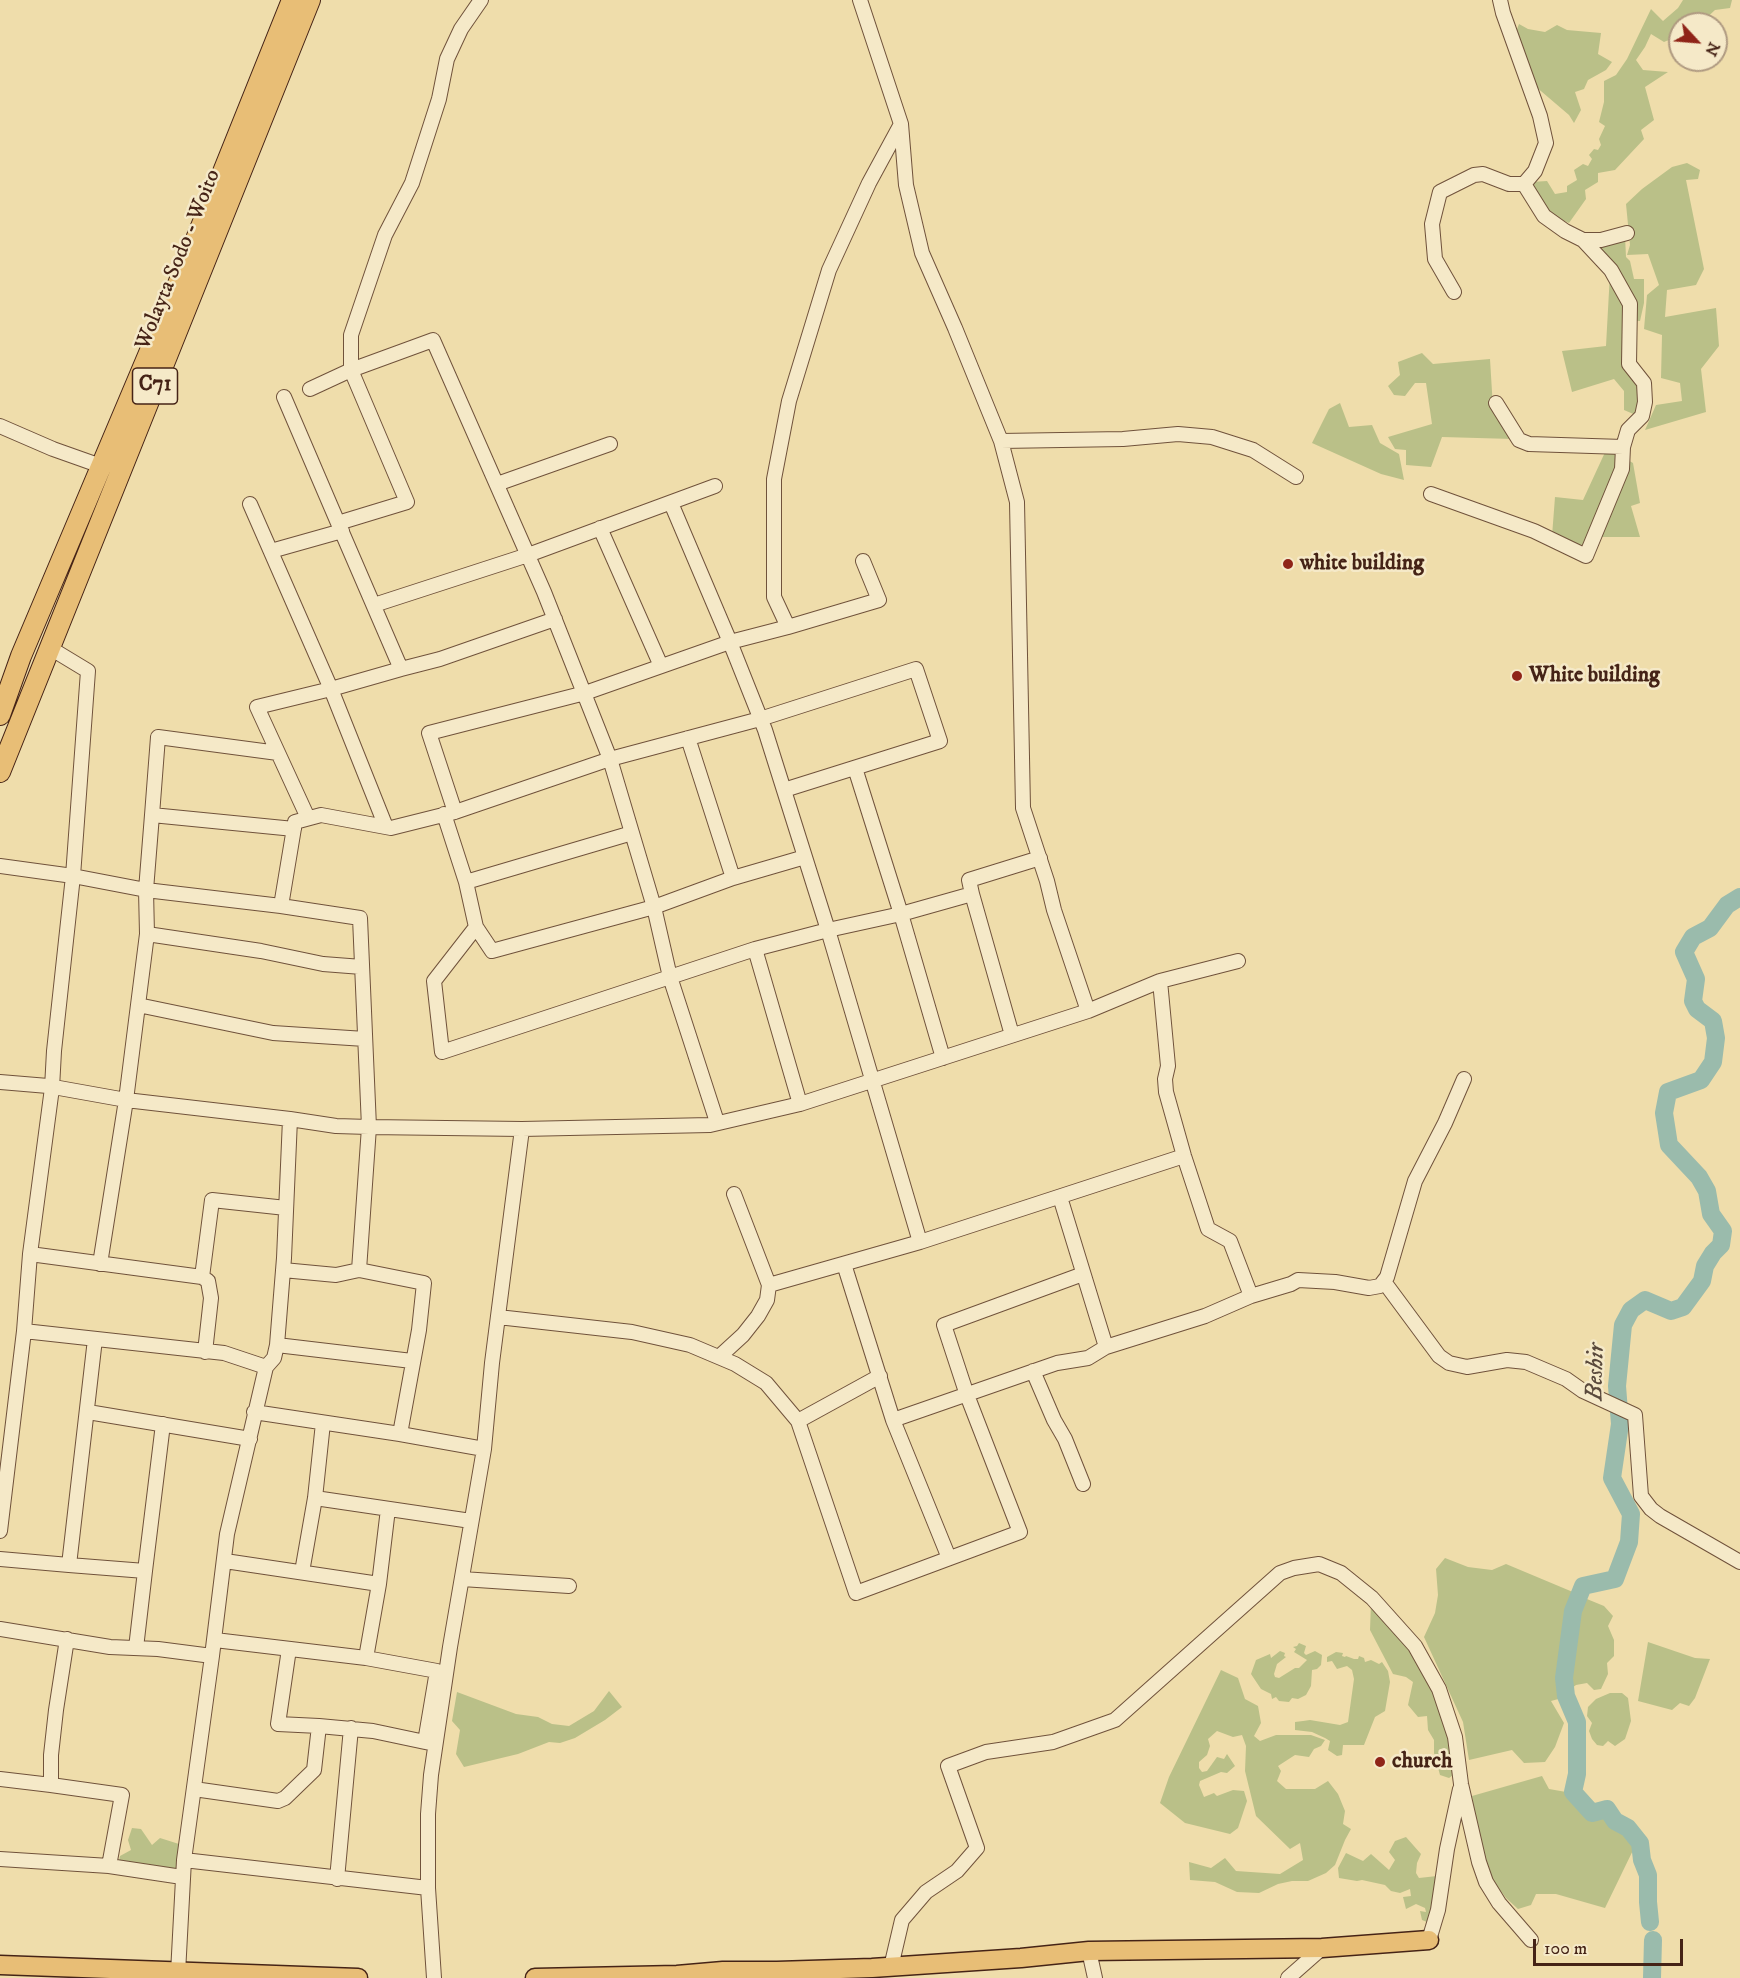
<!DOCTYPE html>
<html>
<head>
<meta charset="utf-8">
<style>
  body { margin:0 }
  #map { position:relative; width:1740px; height:1978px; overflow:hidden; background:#efddab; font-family:"IM FELL DW Pica",serif }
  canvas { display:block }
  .north { position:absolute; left:1668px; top:12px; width:60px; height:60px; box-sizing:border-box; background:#f5e9c8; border:2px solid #af9a81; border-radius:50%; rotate:116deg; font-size:16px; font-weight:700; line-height:24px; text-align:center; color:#452316 }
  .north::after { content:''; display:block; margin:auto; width:21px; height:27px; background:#8f2418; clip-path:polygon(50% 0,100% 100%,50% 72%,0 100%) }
  .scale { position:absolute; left:1533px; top:1939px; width:150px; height:27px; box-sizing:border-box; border:3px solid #452316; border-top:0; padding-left:8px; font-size:18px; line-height:21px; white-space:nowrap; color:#452316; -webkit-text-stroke:4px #f5e9c8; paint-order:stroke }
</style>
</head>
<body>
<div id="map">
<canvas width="1740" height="1978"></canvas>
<div class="north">N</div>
<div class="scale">100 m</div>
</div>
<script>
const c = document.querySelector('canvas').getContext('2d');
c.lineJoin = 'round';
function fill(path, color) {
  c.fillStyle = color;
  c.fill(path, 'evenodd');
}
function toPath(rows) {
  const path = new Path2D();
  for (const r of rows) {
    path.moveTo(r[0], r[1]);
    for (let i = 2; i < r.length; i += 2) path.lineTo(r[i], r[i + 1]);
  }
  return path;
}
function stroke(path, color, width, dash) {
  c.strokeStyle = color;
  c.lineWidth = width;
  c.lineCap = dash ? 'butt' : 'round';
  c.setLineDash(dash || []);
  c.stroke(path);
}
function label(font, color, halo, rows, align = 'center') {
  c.font = font + ' "IM FELL DW Pica",serif';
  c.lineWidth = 5;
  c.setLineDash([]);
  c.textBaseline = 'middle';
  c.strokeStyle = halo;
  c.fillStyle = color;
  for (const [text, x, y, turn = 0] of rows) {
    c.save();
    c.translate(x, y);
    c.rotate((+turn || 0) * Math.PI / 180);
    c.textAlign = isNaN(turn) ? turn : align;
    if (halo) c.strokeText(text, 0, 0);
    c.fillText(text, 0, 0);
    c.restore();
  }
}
fill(toPath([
  [1683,0,1732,0,1730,8,1715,10,1700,24,1680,24,1680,35,1664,42,1651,34,1645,47,1636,60,1643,70,1668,72,1645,87,1654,120,1641,130,1644,139,1615,170,1598,173,1598,182,1585,190,1586,199,1569,223,1546,213,1529,191,1531,182,1547,181,1555,194,1567,192,1567,186,1577,180,1574,170,1583,164,1588,166,1592,159,1589,155,1594,149,1598,150,1601,145,1599,139,1605,126,1599,122,1604,102,1604,81,1616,75,1627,59,1651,9,1663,21,1678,8],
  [1519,24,1528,29,1545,32,1557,25,1567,30,1601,33,1598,54,1612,62,1606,70,1588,80,1584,89,1575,92,1581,110,1574,123,1569,115,1535,86,1514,37],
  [1687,163,1700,170,1698,179,1686,180,1704,269,1696,285,1667,290,1665,317,1716,308,1719,346,1701,369,1706,412,1645,430,1656,405,1682,401,1680,383,1661,378,1662,335,1644,329,1647,295,1659,285,1648,254,1627,255,1630,245,1626,204,1642,189,1672,167],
  [1625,236,1626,257,1630,261,1634,279,1644,279,1644,303,1640,321,1634,321,1589,243],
  [1610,273,1627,306,1625,371,1640,385,1638,416,1624,410,1624,391,1614,379,1572,392,1562,351,1606,346],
  [1422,353,1433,364,1490,359,1493,408,1513,439,1442,437,1431,467,1406,465,1406,450,1395,449,1388,437,1432,424,1426,383,1415,383,1405,396,1394,395,1388,386,1400,375,1398,362],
  [1340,403,1349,427,1372,425,1380,443,1399,454,1404,480,1381,474,1312,443,1329,409],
  [1607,448,1620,449,1621,468,1585,552,1552,536,1555,497,1583,500],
  [1626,459,1633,463,1640,503,1631,506,1640,537,1598,537],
  [1445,1558,1468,1567,1492,1570,1506,1564,1580,1595,1569,1611,1562,1698,1551,1701,1564,1723,1555,1747,1545,1762,1524,1763,1512,1750,1469,1760,1463,1722,1424,1637,1435,1613,1438,1595,1436,1569],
  [1582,1597,1604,1606,1613,1616,1608,1626,1614,1640,1614,1656,1607,1663,1608,1674,1601,1689,1594,1690,1587,1683,1576,1685,1568,1691,1566,1680,1573,1620],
  [1371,1603,1427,1671,1459,1771,1449,1778,1440,1775,1434,1753,1434,1740,1428,1730,1427,1716,1418,1717,1408,1705,1413,1682,1406,1677,1393,1674,1370,1630],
  [1648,1642,1695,1658,1710,1659,1695,1698,1689,1706,1680,1703,1672,1710,1638,1701],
  [1299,1643,1306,1646,1304,1653,1306,1655,1315,1651,1322,1655,1321,1665,1317,1669,1312,1670,1311,1686,1306,1695,1298,1699,1292,1698,1289,1702,1279,1701,1276,1697,1272,1699,1271,1694,1261,1689,1251,1674,1256,1660,1270,1654,1271,1658,1280,1651,1285,1653,1284,1656,1286,1657,1277,1664,1274,1674,1275,1677,1279,1678,1295,1668,1299,1668,1307,1660,1294,1652,1296,1649,1293,1647,1297,1646],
  [1336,1652,1343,1653,1342,1656,1345,1657,1346,1656,1354,1659,1358,1659,1359,1656,1364,1658,1365,1662,1371,1660,1379,1664,1382,1662,1388,1671,1390,1682,1385,1711,1375,1717,1364,1745,1343,1745,1342,1755,1337,1756,1328,1750,1330,1741,1325,1738,1312,1732,1295,1730,1295,1722,1303,1721,1310,1720,1340,1725,1348,1722,1354,1679,1352,1670,1347,1666,1337,1669,1332,1661,1327,1662,1327,1657],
  [1221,1670,1238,1678,1245,1699,1258,1706,1261,1723,1254,1736,1260,1741,1276,1735,1311,1735,1325,1740,1321,1746,1314,1749,1309,1757,1295,1755,1278,1766,1281,1771,1277,1781,1286,1789,1315,1789,1328,1781,1338,1794,1345,1811,1343,1824,1351,1829,1345,1840,1335,1865,1326,1873,1308,1881,1292,1881,1278,1884,1259,1893,1237,1892,1215,1882,1190,1880,1189,1862,1211,1868,1225,1858,1236,1871,1280,1874,1303,1860,1300,1843,1290,1849,1256,1816,1245,1771,1246,1746,1242,1735,1233,1737,1217,1731,1208,1739,1210,1746,1207,1755,1199,1762,1199,1768,1202,1772,1207,1771,1217,1757,1224,1759,1227,1754,1235,1766,1227,1773,1221,1772,1200,1781,1199,1785,1204,1797,1214,1793,1217,1796,1233,1790,1244,1791,1247,1801,1238,1828,1230,1834,1185,1823,1160,1803,1169,1777],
  [609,1691,622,1707,605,1720,575,1738,560,1743,549,1742,518,1754,464,1767,456,1754,460,1730,452,1721,457,1692,516,1714,538,1717,552,1724,569,1726,594,1711],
  [1610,1693,1622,1693,1628,1698,1631,1721,1625,1739,1615,1746,1608,1741,1603,1746,1597,1745,1592,1739,1589,1731,1592,1723,1587,1716,1588,1707,1596,1699],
  [1542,1776,1549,1789,1572,1793,1591,1815,1606,1811,1613,1822,1629,1832,1637,1842,1605,1908,1556,1894,1536,1894,1531,1905,1518,1909,1506,1898,1489,1875,1477,1827,1472,1796],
  [132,1828,141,1829,152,1845,160,1838,179,1844,186,1850,182,1873,118,1866,120,1856,131,1850,128,1840],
  [1406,1837,1421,1854,1417,1863,1416,1873,1419,1878,1437,1876,1433,1912,1427,1922,1422,1920,1420,1911,1426,1912,1425,1908,1416,1904,1406,1909,1403,1897,1411,1896,1410,1889,1400,1893,1391,1891,1385,1885,1362,1880,1357,1881,1339,1878,1338,1868,1346,1853,1363,1861,1371,1854,1389,1870,1395,1860,1389,1852,1395,1841]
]), '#bac088');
stroke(toPath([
  [1650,1922,1648,1902,1648,1875,1642,1860,1640,1843,1628,1828,1615,1821,1607,1809,1592,1813,1573,1792,1577,1774,1577,1722,1566,1696,1564,1678,1573,1611,1583,1586,1615,1579,1629,1542,1631,1514,1612,1478,1620,1424,1617,1386,1623,1325,1631,1310,1645,1300,1671,1311,1683,1307,1702,1281,1705,1266,1713,1253,1721,1245,1723,1231,1711,1214,1707,1191,1699,1177,1669,1145,1664,1113,1668,1092,1701,1080,1713,1062,1716,1038,1713,1021,1697,1009,1693,1001,1696,979,1684,952,1693,937,1710,928,1727,905,1740,897],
  [1652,1978,1653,1940]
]), '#9abbac', 18);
const minor = toPath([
  [860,0,901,124,906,185,922,253,955,328,1001,441,1017,502,1023,808,1047,881,1054,910,1088,1011,1160,981,1238,961],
  [901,124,869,183,829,270,789,401,774,479,774,597,788,627,730,642,765,730,828,930,755,949,800,1104,1088,1011],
  [1583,240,1601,240,1627,233],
  [1454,292,1435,259,1432,224,1440,192,1474,175,1483,174,1509,184,1524,184],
  [310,389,351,370,351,335,385,235,412,183,439,99,447,59,461,29,481,0],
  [284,397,338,523],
  [1496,403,1519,440,1529,444,1623,447],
  [0,426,53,449,101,466],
  [1001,441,1123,439,1178,434,1212,437,1253,450,1296,477],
  [497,484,610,444],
  [1431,494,1534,531,1586,556,1622,469,1623,447,1628,430,1642,416,1645,402,1644,383,1629,364,1630,304,1611,270,1583,240,1565,231,1544,216,1524,184,1535,171,1546,143,1540,116,1503,13,1500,0],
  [671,503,730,642,585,693,429,733,455,812,610,759,760,719,916,669,940,741,784,790],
  [250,504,331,689,386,827],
  [600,528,661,666],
  [271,551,342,531],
  [374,605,528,555,715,486],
  [788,627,879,600,863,561],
  [401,669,440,659,555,619],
  [688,738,733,878,805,857],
  [278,753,158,737,152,815,294,829],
  [855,768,901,914,828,930,920,1242],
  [455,812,391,828,321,815,295,822,281,906,360,918,369,1127,522,1129],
  [444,814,466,882],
  [152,815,146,890,281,906],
  [308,818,257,707,331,689,401,669,338,523,407,502,351,370,433,340,544,592,610,759,654,907,670,977,755,949],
  [632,833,466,882,476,927,434,981,442,1052,670,977,717,1122],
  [0,866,73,876,88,671,50,648],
  [972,894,1012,1035],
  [476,927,492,951,654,907,733,878],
  [147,934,138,1005,273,1033,365,1039],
  [1160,981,1168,1066,1165,1079,1166,1092,1184,1156,1208,1229,1230,1241,1251,1296],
  [943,1058,901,914,972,894,969,880,1040,858],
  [0,1082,48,1086,126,1100,290,1119,284,1258,277,1345,274,1358,266,1367],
  [290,1119,336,1126,369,1127,359,1270,424,1283,419,1330,400,1434],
  [1060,1197,1106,1347],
  [30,1254,202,1277,208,1281,211,1298,205,1352],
  [100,1264,126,1100,138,1005],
  [844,1264,893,1420,1057,1363,1088,1358,1106,1347,1205,1316,1251,1296,1291,1284,1298,1280,1335,1282,1369,1288,1380,1286,1387,1277,1415,1181,1445,1123,1464,1079],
  [283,1270,336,1275,359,1270],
  [202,1277,212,1200,286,1208],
  [1385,1283,1439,1356,1449,1363,1467,1367,1507,1360,1526,1362,1566,1379,1583,1391,1635,1415,1641,1496,1651,1509,1660,1516,1740,1562],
  [769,1285,920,1242,1184,1156],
  [498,1317,632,1332,690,1345,735,1364,766,1383,798,1421,880,1376],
  [95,1339,69,1565,145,1571,163,1424],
  [277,1345,412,1361],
  [719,1357,743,1335,758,1316,767,1300,769,1285,734,1194],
  [1033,1371,1054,1420,1065,1439,1083,1484],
  [88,1412,250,1439],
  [254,1412,400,1434,484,1449],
  [893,1420,949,1558],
  [798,1421,856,1593,1020,1532,967,1395,944,1325,1083,1274],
  [315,1498,471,1521],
  [0,1531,24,1331,30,1254,52,1088,54,1051,73,876,146,890,147,934,261,951,323,964,362,967],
  [0,1559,69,1565],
  [225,1561,379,1584,366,1658,437,1671,425,1742,435,1744],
  [302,1572,315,1498,323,1423],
  [462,1579,569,1586],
  [379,1584,388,1509],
  [0,1629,110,1647,158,1649,212,1656,227,1534,266,1367,224,1353,24,1331],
  [215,1640,366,1658],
  [136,1648,145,1571],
  [289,1649,278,1724,319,1726],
  [0,1779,51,1785,51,1755,56,1710,67,1639],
  [51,1785,122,1795,109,1866],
  [194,1789,278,1801,285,1798,314,1770,319,1726,373,1731,425,1742],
  [0,1859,109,1866,182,1877],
  [184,1860,428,1888],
  [337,1879,351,1728],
  [1429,1940,1438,1910,1447,1849,1460,1789],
  [1089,1951,1095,1978],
  [891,1967,902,1920,926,1892,957,1871,977,1848,948,1766,986,1752,1053,1742,1115,1720,1280,1573,1294,1568,1319,1564,1341,1573,1372,1598,1415,1646,1439,1689,1455,1737,1461,1784,1479,1862,1486,1882,1499,1903,1531,1940],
  [178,1973,184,1860,212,1656],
  [434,1978,428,1888,428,1814,431,1775,450,1647,484,1449,492,1363,522,1129,710,1125,800,1104],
  [1288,1978,1322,1948]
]);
const major = toPath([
  [0,1965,358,1978],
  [535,1978,677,1975,723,1971,777,1971,872,1968,1021,1958,1089,1951,1322,1948,1429,1940]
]);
const highway = toPath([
  [0,715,21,656,174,294,292,0],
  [0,772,310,0]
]);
stroke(minor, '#70523b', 16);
stroke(major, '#452316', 21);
stroke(highway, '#452316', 22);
stroke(minor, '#f5e9c8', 14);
stroke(major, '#e8be76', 18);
stroke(highway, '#e8be76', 20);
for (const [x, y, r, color] of [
  [1288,564,6,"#8f2418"],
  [1517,676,6,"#8f2418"],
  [1380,1762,6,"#8f2418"]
]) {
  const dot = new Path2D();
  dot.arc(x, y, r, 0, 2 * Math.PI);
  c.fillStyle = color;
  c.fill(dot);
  stroke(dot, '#f5e9c8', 2);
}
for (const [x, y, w] of [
  [155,386,45]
]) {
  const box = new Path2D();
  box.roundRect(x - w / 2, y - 18, w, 36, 4.5);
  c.fillStyle = '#f5e9c8';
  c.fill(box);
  stroke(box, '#452316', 1.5);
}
label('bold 21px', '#452316', null, [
  ["C71",155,386]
]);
label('22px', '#452316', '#f5e9c8', [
  ["Wolayta Sodo - Woito",179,260,-68]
]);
label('bold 22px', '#452316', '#f5e9c8', [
  ["white building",1300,564],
  ["White building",1529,676],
  ["church",1392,1762]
], 'left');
label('italic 24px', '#5a493c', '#f5e9c8', [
  ["Beshir",1597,1372,-88]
]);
</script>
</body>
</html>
